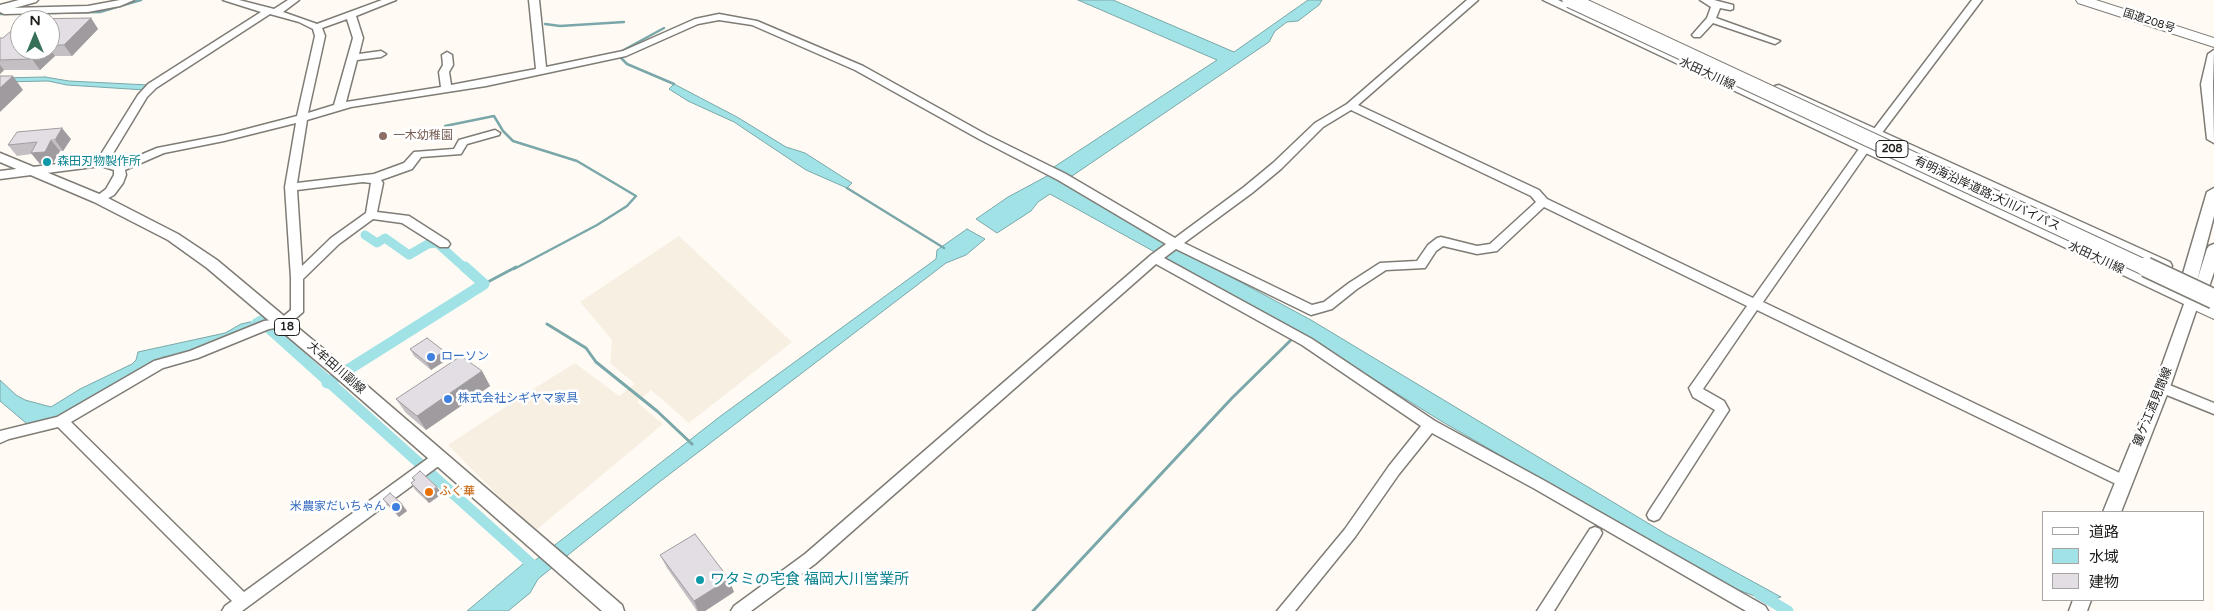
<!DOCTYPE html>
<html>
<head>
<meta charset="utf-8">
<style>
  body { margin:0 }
  #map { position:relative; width:2214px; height:611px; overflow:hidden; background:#fffbf4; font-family:"Varela Round","Noto Sans JP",sans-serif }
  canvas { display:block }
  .legend { position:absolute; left:2042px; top:511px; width:162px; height:90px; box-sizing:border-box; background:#fff; border:1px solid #a6a5a4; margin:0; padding:6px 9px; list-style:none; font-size:15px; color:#201e1c }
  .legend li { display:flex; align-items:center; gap:10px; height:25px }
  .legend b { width:25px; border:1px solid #a6a5a4 }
  .north { position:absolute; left:10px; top:10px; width:50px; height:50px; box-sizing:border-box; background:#fff; border:1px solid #a6a5a4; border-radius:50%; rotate:0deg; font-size:14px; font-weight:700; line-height:20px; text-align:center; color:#201e1c }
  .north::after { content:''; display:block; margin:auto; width:18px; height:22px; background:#377058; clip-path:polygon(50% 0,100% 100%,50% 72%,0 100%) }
</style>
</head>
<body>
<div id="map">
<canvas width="2214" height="611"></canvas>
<ul class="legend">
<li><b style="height:6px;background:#fff"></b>道路</li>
<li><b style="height:14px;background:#a1e2e6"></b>水域</li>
<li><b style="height:14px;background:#e3dee3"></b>建物</li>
</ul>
<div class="north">N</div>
</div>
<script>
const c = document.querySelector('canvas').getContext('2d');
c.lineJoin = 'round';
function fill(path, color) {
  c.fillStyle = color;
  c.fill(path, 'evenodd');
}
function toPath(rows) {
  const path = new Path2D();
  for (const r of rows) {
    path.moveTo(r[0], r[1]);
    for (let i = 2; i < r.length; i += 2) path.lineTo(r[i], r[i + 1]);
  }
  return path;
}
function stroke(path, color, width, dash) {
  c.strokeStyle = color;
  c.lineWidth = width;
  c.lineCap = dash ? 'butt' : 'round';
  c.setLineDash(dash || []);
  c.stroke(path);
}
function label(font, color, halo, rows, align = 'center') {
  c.font = font + ' "Varela Round","Noto Sans JP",sans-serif';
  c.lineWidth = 5;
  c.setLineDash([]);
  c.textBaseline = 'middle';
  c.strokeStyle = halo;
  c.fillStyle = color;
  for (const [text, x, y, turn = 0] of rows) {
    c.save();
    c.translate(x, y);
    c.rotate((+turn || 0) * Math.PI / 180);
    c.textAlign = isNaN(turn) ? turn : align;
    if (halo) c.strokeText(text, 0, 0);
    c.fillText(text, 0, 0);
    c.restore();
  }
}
fill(toPath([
  [679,236,792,342,689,423,651,390,637,402,663,424,534,532,448,445,519,398,575,363,619,396,635,384,610,363,612,340,580,302]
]), '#f7efe2');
const water = toPath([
  [1078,0,1113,0,1234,52,1308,0,1322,0,1319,5,1298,21,1287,22,1275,31,1269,42,1072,176,1067,176,1054,169,1054,167,1217,60,1078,0],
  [45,77,69,81,149,85,145,90,67,85,48,81,0,82,0,78,45,77],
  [674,84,737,117,786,147,805,153,852,183,847,188,806,170,734,122,688,101,669,89,674,84],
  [1049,175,1166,242,1311,320,1666,534,1781,597,1768,601,1725,585,1441,421,1285,324,1050,194,1038,202,1031,211,997,233,976,219,1008,197,1049,175],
  [967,229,985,239,966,255,946,263,658,483,538,579,530,593,508,611,467,611,523,564,529,560,533,562,722,415,936,259,937,250,967,229],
  [250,322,256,324,197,352,163,357,73,409,49,420,27,426,26,423,0,401,0,380,16,395,25,400,51,407,80,389,132,364,136,360,138,352,225,333,241,324,250,322]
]);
fill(water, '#a1e2e6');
stroke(water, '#7aa7a9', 1);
stroke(toPath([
  [0,14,100,12,141,0],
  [545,24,560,26,624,22],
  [620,52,664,28],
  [619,56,627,64,674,84],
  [445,126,494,116,503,131,513,141,577,161,636,196,627,206,597,225,514,269],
  [847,188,944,248]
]), '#7aa7a9', 2.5);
stroke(toPath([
  [484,284,516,267],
  [547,324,586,348,596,362,657,411,692,444],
  [1033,611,1232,398,1294,337]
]), '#7aa7a9', 3);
stroke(toPath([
  [365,235,377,243,385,238,409,255,428,244,437,243,466,269]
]), '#a1e2e6', 9);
stroke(toPath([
  [256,324,261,321,537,569],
  [327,383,484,284,465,267],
  [1759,594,1788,611]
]), '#a1e2e6', 11);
const minor = toPath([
  [120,0,134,0,120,6,88,12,4,14,0,12,3,5,6,4,9,5,10,8,88,6,120,0],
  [223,0,239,0,274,9,288,0,299,0,283,12,317,24,382,0,396,0,356,16,363,38,359,54,381,51,386,54,381,57,357,60,346,102,441,87,439,72,443,65,442,55,447,52,452,55,453,65,449,72,451,85,536,69,529,0,539,0,546,67,623,51,695,19,719,14,757,21,863,66,987,135,1066,174,1175,238,1244,187,1273,163,1315,123,1347,104,1467,0,1478,0,1358,105,1539,190,1547,199,1753,298,1861,146,1972,0,1982,0,1869,150,1763,302,2128,477,2130,481,2128,485,2123,487,2118,485,1757,310,1703,389,1724,401,1729,410,1659,519,1654,521,1649,519,1647,515,1649,511,1715,410,1693,397,1689,388,1747,306,1544,207,1497,251,1477,254,1443,246,1436,251,1425,268,1386,270,1357,289,1332,309,1311,315,1176,249,1164,258,1312,339,1435,421,1545,481,1765,606,1768,611,1746,611,1535,489,1432,433,1399,474,1355,537,1295,611,1277,611,1345,529,1389,466,1421,426,1302,345,1156,264,815,564,751,611,731,611,734,606,805,554,1151,255,1166,244,1058,180,979,139,855,70,752,25,719,20,698,24,626,56,486,86,351,107,307,120,297,183,374,174,404,163,414,152,454,149,459,140,495,130,500,133,499,135,467,144,461,154,421,157,412,169,381,180,383,183,377,212,409,216,448,241,450,244,448,247,440,247,402,223,373,219,339,244,303,279,303,312,287,326,269,329,198,358,163,368,71,422,244,592,434,454,439,452,444,454,446,458,444,462,242,611,222,611,225,606,232,601,58,427,9,439,0,443,0,431,57,417,154,361,190,351,264,321,280,319,291,310,291,278,285,187,296,123,224,141,164,153,125,170,126,175,123,183,114,195,99,203,93,199,106,189,114,175,114,170,101,166,0,179,0,171,98,159,138,95,148,84,261,12,223,0],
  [270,14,299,22,313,29,315,36,297,116,224,135,157,148,119,164,109,160,147,97,156,88,270,14],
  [347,19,353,38,334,105,308,113,325,36,322,28,347,19],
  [1351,110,1531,196,1536,202,1490,244,1477,246,1441,237,1437,238,1428,245,1417,261,1380,263,1349,283,1324,302,1312,305,1184,243,1252,193,1281,169,1323,127,1351,110],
  [363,182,371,183,366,213,331,238,302,266,297,190,363,182],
  [1700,0,1714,0,1733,5,1733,9,1730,10,1720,8,1716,18,1780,41,1775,44,1772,43,1713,23,1700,37,1694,37,1692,35,1707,18,1711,7,1700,0],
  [2162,382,2214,403,2214,414,2157,391,2155,387,2157,383,2162,382],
  [1595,527,1600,529,1602,533,1600,537,1554,611,1537,611,1590,529,1595,527]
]);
const major = toPath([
  [19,0,38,0,36,2,0,12,0,5,19,0],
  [1543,0,1558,0,2183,292,2182,277,2207,192,2214,188,2214,216,2197,281,2207,249,2209,246,2214,244,2214,272,2210,284,2199,302,2170,387,2121,512,2103,512,2154,387,2184,304,1543,0],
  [2214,50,2213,84,2214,143,2207,139,2201,84,2208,54,2214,50],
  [1779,85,2170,262,2172,266,2170,270,2165,271,2160,270,1775,92,1773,89,1775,86,1779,85],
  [0,153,104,196,178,234,217,260,351,372,622,605,624,611,602,611,339,380,207,268,168,240,94,202,0,162,0,153],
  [2073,600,2091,600,2087,611,2069,611,2073,600]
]);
const highway = toPath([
  [2076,0,2096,0,2214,38,2214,47,2078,3,2076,0],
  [2192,296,2214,305,2214,319,2186,306,2183,302,2186,298,2192,296]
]);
stroke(minor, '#7f7c76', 3);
stroke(major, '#7f7c76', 3);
stroke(highway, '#7f7c76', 2);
fill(minor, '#fff');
fill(major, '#fff');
fill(highway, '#fff');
const highwayBridgeFar1 = toPath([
  [1570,0,2148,269]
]);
const highwayBridge = toPath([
  [2146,267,2214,299]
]);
stroke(highwayBridgeFar1, '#7f7c76', 17, []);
stroke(highwayBridge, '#7f7c76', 22, []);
stroke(highwayBridgeFar1, '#fff', 15);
stroke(highwayBridge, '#fff', 19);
fill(toPath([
  [91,18,98,29,72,56,55,56,40,70,4,70,0,74,0,38,50,50,50,20],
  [71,139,63,151,60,151,53,163,40,164,32,154,17,156,8,145],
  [410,349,448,359,431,370,414,356],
  [482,371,490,386,426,430,406,413,396,399],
  [412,478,442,494,429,503,415,490,411,483,414,481],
  [383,499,407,511,399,517,388,506],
  [660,555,734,592,705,611,697,611,667,568]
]), '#c3bfc3');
fill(toPath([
  [91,18,98,29,72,56,64,45],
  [50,49,55,56,40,70,32,59,42,50,50,50],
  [0,65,4,70,0,74],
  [13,76,23,90,0,112,0,88],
  [62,128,71,139,63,151,55,140],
  [51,140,60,151,53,163,40,164,31,153],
  [444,351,448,359,431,370,427,363],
  [482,371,490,386,426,430,417,416],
  [437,487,442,494,429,503,424,496],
  [402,504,407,511,399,517,394,510],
  [729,579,734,592,705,611,698,611,694,601]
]), '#9f9b9f');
const building = toPath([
  [91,18,64,45,50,45,50,20,23,20,24,19,91,18],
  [20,23,20,50,42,50,32,59,0,60,0,38,3,38,20,23],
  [0,76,13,76,0,88,0,76],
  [62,128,55,140,51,140,45,152,31,153,37,142,8,145,17,132,62,128],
  [427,338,444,351,427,363,410,349,427,338],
  [461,356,482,371,417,416,396,399,461,356],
  [420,471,437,487,424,496,411,483,415,480,412,478,420,471],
  [390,493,402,504,394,510,383,499,390,493],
  [695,534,729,579,694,601,660,555,695,534]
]);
fill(building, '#e3dee3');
stroke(building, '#9f9b9f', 1);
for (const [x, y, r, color] of [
  [383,136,5,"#8d6e63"],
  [47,162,5,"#0f9aa8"],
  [431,357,5,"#3f7fe0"],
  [448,399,5,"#3f7fe0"],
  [429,492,5,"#e8710a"],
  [396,507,5,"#3f7fe0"],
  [700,580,5,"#0f9aa8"]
]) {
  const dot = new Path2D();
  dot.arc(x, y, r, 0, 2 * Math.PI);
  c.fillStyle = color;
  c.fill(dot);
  stroke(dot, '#fff', 2);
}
label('11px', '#201e1c', '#fff', [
  ["国道208号",2149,21,18]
]);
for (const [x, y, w] of [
  [1892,149,32],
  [287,327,25]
]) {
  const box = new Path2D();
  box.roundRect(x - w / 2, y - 8.5, w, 17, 4);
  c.fillStyle = '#fff';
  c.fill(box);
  stroke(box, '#201e1c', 1);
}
label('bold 11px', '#201e1c', null, [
  ["208",1892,149],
  ["18",287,327]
]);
label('12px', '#201e1c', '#fff', [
  ["水田大川線",1707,74,25],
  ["有明海沿岸道路;大川バイパス",1987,194,25],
  ["水田大川線",2096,258,25],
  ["大牟田川副線",336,368,41],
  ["鐘ケ江酒見間線",2153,407,-68]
]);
label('12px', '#785e54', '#fff', [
  ["一木幼稚園",393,136]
], 'left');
label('12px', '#0d838f', '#fff', [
  ["森田刃物製作所",57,162]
], 'left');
label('12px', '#366cbe', '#fff', [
  ["ローソン",441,357],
  ["株式会社シギヤマ家具",458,399],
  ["米農家だいちゃん",386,507,"right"]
], 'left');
label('12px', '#c56008', '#fff', [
  ["ふく華",439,492]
], 'left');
label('15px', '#0d838f', '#fff', [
  ["ワタミの宅食 福岡大川営業所",710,580]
], 'left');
</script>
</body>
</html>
